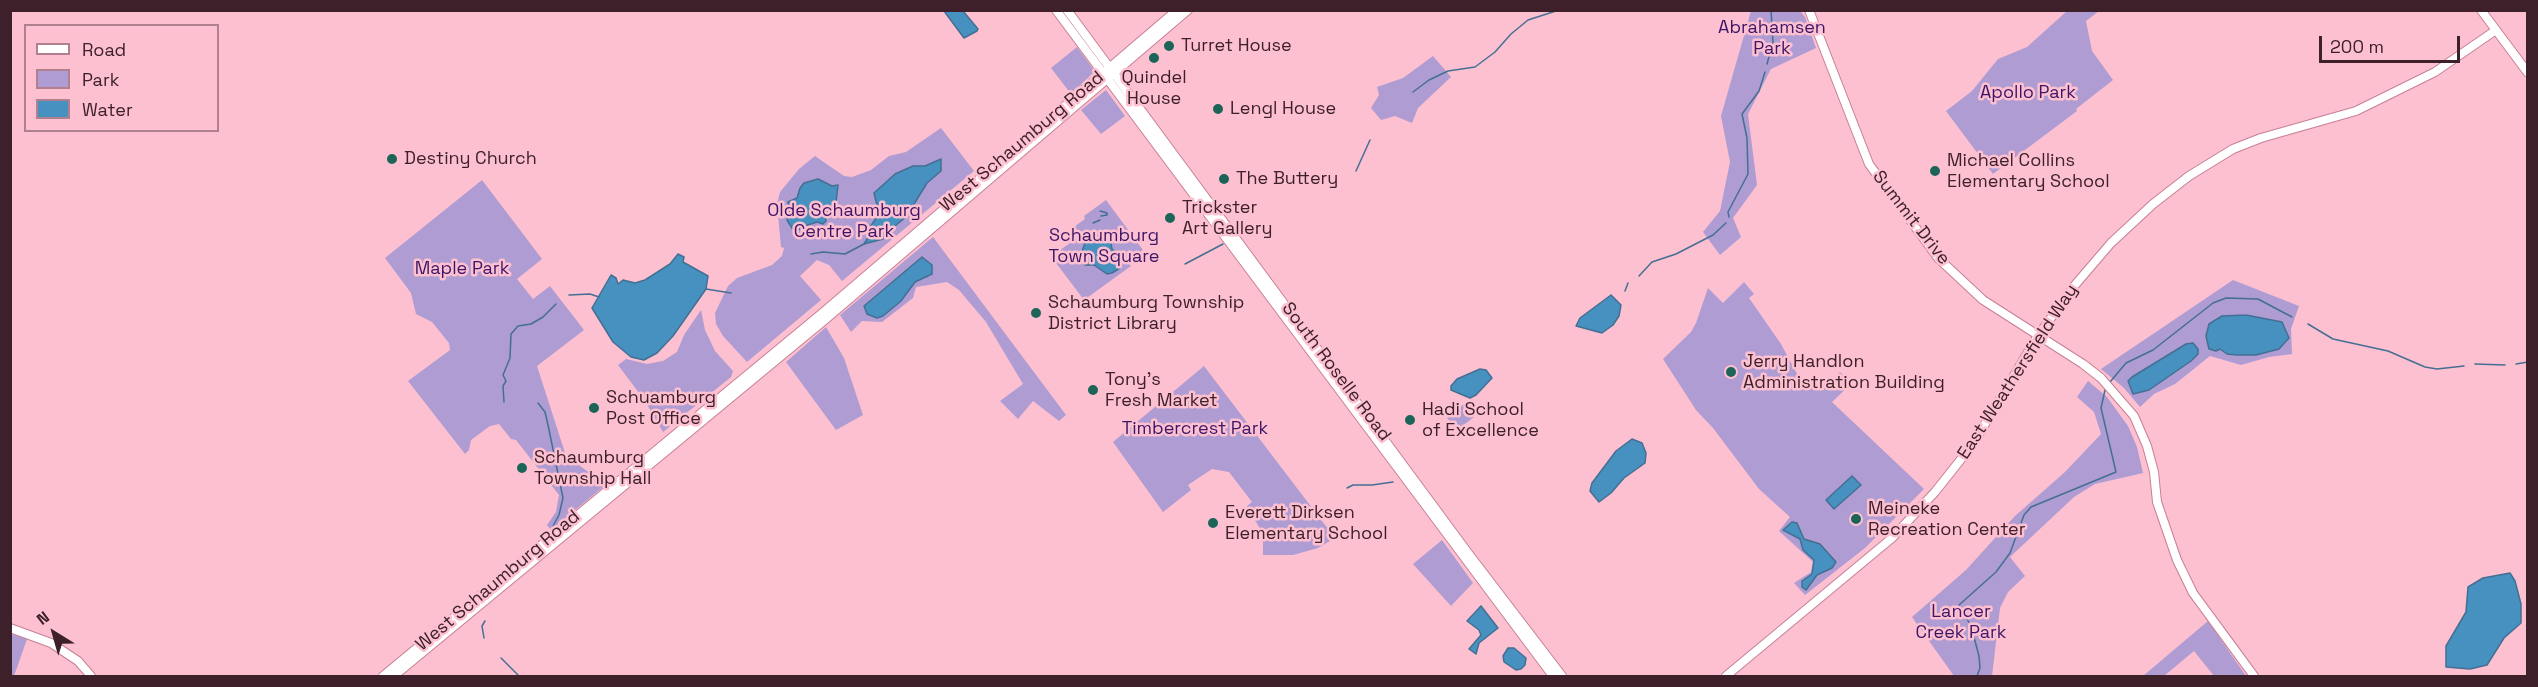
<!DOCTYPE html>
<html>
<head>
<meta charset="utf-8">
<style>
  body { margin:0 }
  #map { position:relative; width:2538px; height:687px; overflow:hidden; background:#fdc0d1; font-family:"Space Grotesk",sans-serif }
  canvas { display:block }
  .frame { position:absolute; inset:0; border:12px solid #3d2029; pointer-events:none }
  .legend { position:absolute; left:24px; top:24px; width:195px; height:108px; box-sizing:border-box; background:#fdc0d1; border:2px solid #b0808e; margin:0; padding:8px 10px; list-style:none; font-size:18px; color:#3d2029 }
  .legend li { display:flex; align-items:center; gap:12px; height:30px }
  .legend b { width:30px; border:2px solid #b0808e }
  .north { position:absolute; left:24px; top:603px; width:60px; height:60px; -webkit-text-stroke:4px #fdc0d1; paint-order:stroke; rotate:323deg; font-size:16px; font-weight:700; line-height:24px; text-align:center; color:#3d2029 }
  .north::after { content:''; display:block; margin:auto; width:21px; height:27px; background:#3d2029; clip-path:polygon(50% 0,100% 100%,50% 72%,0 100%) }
  .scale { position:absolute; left:2319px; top:36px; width:141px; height:27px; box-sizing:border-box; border:3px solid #3d2029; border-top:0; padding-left:8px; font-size:18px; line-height:21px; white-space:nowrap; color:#3d2029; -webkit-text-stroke:4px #fdc0d1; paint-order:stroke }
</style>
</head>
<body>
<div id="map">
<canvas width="2538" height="687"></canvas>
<div class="frame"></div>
<ul class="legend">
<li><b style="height:8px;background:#fff"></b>Road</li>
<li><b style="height:16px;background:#ae9cd2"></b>Park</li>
<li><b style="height:16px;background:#4791c0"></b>Water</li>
</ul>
<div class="north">N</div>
<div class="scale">200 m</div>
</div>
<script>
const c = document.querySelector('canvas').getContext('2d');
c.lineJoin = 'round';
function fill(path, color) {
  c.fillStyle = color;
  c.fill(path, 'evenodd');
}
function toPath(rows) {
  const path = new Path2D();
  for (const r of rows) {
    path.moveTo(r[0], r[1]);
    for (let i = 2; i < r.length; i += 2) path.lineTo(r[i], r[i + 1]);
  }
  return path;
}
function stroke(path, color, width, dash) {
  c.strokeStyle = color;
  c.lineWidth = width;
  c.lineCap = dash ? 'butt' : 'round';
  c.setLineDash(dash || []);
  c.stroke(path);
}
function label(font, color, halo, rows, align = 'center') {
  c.font = font + ' "Space Grotesk",sans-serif';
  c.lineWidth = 5;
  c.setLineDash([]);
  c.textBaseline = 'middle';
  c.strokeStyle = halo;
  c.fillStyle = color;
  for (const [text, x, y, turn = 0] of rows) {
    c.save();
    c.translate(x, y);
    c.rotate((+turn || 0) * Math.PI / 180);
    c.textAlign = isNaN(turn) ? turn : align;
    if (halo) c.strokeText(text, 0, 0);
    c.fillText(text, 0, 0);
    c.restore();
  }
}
fill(toPath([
  [1751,11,1800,11,1805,17,1816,48,1771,69,1748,114,1757,185,1733,218,1741,237,1720,255,1703,232,1720,211,1730,162,1721,116],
  [2067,11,2099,11,2086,21,2092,51,2113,80,2076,109,2077,111,1993,174,1946,111,1972,91,1998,59,2027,47],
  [1077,47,1093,69,1093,73,1071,94,1051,68],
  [1433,56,1451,77,1418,108,1412,123,1395,116,1381,120,1371,108,1379,95,1377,87,1403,78],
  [1106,90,1125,116,1101,134,1081,110],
  [941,128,974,171,842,281,829,265,817,260,800,276,821,300,747,362,723,336,716,324,715,313,728,286,737,278,772,265,782,256,784,248,781,247,777,204,780,192,799,169,815,156,844,176,852,177,871,170,889,156,906,152],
  [482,180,542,259,517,279,533,299,550,286,584,330,537,366,566,456,594,476,603,487,551,530,547,525,556,512,559,495,516,440,511,439,499,424,490,426,471,440,469,450,465,454,408,381,450,350,449,343,432,322,416,314,411,293,385,258],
  [1106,200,1143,250,1127,261,1131,266,1084,300,1053,259,1056,253,1077,238,1071,229,1085,219,1084,216],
  [933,237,1066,415,1059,421,1033,401,1018,419,1000,401,1023,384,986,322,959,290,947,282,916,287,913,298,882,322,862,321,851,332,840,315],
  [2233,280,2299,306,2291,329,2292,354,2269,357,2241,365,2210,356,2175,384,2154,394,2140,407,2124,388,2101,369],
  [1744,282,1754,294,1749,298,1781,344,1803,385,1814,381,1821,390,1840,372,1852,383,1832,402,1924,489,1865,548,1805,595,1794,583,1811,572,1813,562,1779,531,1790,517,1759,489,1713,428,1696,410,1663,359,1691,332,1696,323,1708,288,1723,303],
  [701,310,705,330,715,351,733,371,731,377,663,432,645,401,618,365,626,359,647,364,663,361,677,352,684,335],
  [826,327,844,358,863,415,836,430,786,362],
  [1204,366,1335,538,1318,548,1293,555,1263,555,1263,534,1247,506,1252,502,1229,472,1212,469,1188,485,1191,490,1163,512,1113,442],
  [2088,381,2107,397,2128,426,2137,447,2143,473,2095,484,2074,497,2010,557,2025,576,2008,592,2000,608,1992,676,1954,676,1912,617,1966,570,2015,516,2065,472,2101,434,2094,412,2077,397],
  [1464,404,1474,417,1457,430,1447,418],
  [1442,540,1473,583,1451,606,1413,564],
  [2208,621,2246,676,2214,676,2194,651,2164,676,2143,676],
  [11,634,27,639,14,676,11,676]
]), '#ae9cd2');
const water = toPath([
  [944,11,963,11,978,29,977,31,964,38,944,11],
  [941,159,941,171,927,183,906,217,885,234,883,239,864,244,869,236,870,227,879,214,874,193,895,174,913,166,925,166,941,159],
  [818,179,832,186,838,185,835,211,830,210,825,215,826,221,823,224,817,222,802,227,795,233,787,220,790,210,788,202,797,198,800,188,804,183,818,179],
  [1102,230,1111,243,1112,249,1122,257,1120,268,1112,273,1107,274,1094,265,1085,265,1080,257,1085,243,1095,238,1102,230],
  [678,254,684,257,683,262,708,276,706,289,673,336,657,353,644,360,631,357,613,342,592,308,611,275,616,278,618,284,623,280,635,283,645,280,670,264,678,254],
  [922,257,932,265,932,274,915,282,901,301,883,316,877,318,867,314,864,306,922,257],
  [1611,295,1621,305,1619,316,1613,325,1602,333,1576,326,1580,318,1611,295],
  [2246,315,2282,322,2289,338,2279,349,2256,355,2237,355,2227,354,2220,349,2216,351,2209,349,2206,336,2209,324,2222,316,2246,315],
  [2193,343,2198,349,2198,354,2191,361,2149,390,2133,394,2128,381,2132,377,2186,344,2193,343],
  [1480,369,1486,370,1492,378,1476,395,1470,398,1451,390,1451,386,1457,379,1480,369],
  [1632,439,1642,443,1646,453,1645,463,1624,478,1611,493,1599,502,1590,491,1592,483,1616,451,1632,439],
  [1852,476,1861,485,1834,509,1826,500,1852,476],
  [1792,522,1797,523,1804,539,1820,544,1836,562,1832,568,1817,575,1806,590,1802,587,1802,581,1812,574,1814,560,1803,550,1800,539,1783,530,1792,522],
  [2510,573,2515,581,2521,604,2521,623,2504,638,2487,665,2470,669,2446,667,2446,646,2466,612,2468,587,2483,578,2510,573],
  [1481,606,1498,628,1479,643,1476,654,1469,649,1481,635,1479,630,1467,621,1481,606],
  [1508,648,1514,648,1526,658,1525,665,1521,669,1516,670,1504,662,1503,656,1508,648]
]);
fill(water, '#4791c0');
stroke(water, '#446f93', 1.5);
stroke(toPath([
  [1767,64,1773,42,1771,10],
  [1413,92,1429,80,1448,71,1475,67,1495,52,1511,34,1528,20,1559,10],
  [1356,171,1370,140],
  [1100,211,1107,213,1107,215,1101,216],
  [1729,217,1728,212,1748,174,1747,138,1742,114,1759,91,1765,72],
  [1093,223,1100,220],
  [811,254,823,252,845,254,864,244],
  [1185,264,1223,244],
  [1639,276,1652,262,1676,254,1713,235,1726,223],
  [706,289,731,293],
  [1625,291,1628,283],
  [569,295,590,294,599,297],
  [2308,324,2333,339,2388,351,2425,367,2437,369,2464,366],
  [2475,364,2505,365],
  [2516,364,2528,362],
  [2110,382,2126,363,2153,350,2213,303,2226,298,2258,299,2292,317],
  [504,402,503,386,506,381,503,375,510,358,511,334,518,326,531,324,543,317,556,304],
  [538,403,545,412,548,425,563,498,559,515,553,526],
  [1347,488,1353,485,1372,485,1393,482],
  [484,638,482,626,485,621],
  [501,658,519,676],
  [1977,676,1980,668,1979,656,1971,626,1959,605,1996,572,2010,553,2024,515,2031,507,2116,472,2101,408,2105,390]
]), '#446f93', 1.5);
const secondary = toPath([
  [1056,10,1553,676],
  [1067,10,1468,553,1562,676],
  [1809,10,1869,164,1938,258,1983,300,2083,364,2101,378,2134,416,2147,446,2154,472,2157,502,2177,560,2193,593,2254,676],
  [2481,10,2528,73],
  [10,628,51,643,78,661,91,676],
  [383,676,821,314,1177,10],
  [394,676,826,319,1188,10],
  [1726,676,1892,538,1935,492,1973,444,2037,337,2075,285,2111,243,2153,204,2189,176,2233,149,2261,138,2356,111,2435,72,2496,30]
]);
stroke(secondary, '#c77f95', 10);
stroke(secondary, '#fff', 8);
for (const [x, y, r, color] of [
  [1169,46,6,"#1c6458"],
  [1154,58,6,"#1c6458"],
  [1218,109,6,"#1c6458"],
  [392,159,6,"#1c6458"],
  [1935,171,6,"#1c6458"],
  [1224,179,6,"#1c6458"],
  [1170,218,6,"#1c6458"],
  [1036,313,6,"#1c6458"],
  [1731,372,6,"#1c6458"],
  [1093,390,6,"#1c6458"],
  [594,408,6,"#1c6458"],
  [1410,420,6,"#1c6458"],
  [522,468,6,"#1c6458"],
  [1856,519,6,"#1c6458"],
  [1213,523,6,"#1c6458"]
]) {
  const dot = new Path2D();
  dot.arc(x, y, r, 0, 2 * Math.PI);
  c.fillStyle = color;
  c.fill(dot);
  stroke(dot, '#fdc0d1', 2);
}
label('18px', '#3c1667', '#fdc0d1', [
  ["Abrahamsen",1772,28],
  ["Park",1772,49],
  ["Apollo Park",2028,93],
  ["Olde Schaumburg",844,211],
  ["Centre Park",844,232],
  ["Schaumburg",1104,236],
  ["Town Square",1104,257],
  ["Maple Park",462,269],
  ["Timbercrest Park",1195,429],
  ["Lancer",1961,612],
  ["Creek Park",1961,633]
]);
label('18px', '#3d2029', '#fdc0d1', [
  ["Turret House",1181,46],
  ["Quindel",1154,78,"center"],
  ["House",1154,99,"center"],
  ["Lengl House",1230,109],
  ["Destiny Church",404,159],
  ["Michael Collins",1947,161],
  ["Elementary School",1947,182],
  ["The Buttery",1236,179],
  ["Trickster",1182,208],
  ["Art Gallery",1182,229],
  ["Schaumburg Township",1048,303],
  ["District Library",1048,324],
  ["Jerry Handlon",1743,362],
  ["Administration Building",1743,383],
  ["Tony's",1105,380],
  ["Fresh Market",1105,401],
  ["Schuamburg",606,398],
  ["Post Office",606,419],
  ["Hadi School",1422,410],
  ["of Excellence",1422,431],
  ["Schaumburg",534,458],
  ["Township Hall",534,479],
  ["Meineke",1868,509],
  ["Recreation Center",1868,530],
  ["Everett Dirksen",1225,513],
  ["Elementary School",1225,534]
], 'left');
label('18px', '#3d2029', '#fdc0d1', [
  ["West Schaumburg Road",1022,142,-40],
  ["Summit Drive",1911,218,52],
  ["South Roselle Road",1336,372,53],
  ["East Weathersfield Way",2018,372,-57],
  ["West Schaumburg Road",498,581,-40]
]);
</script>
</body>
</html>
